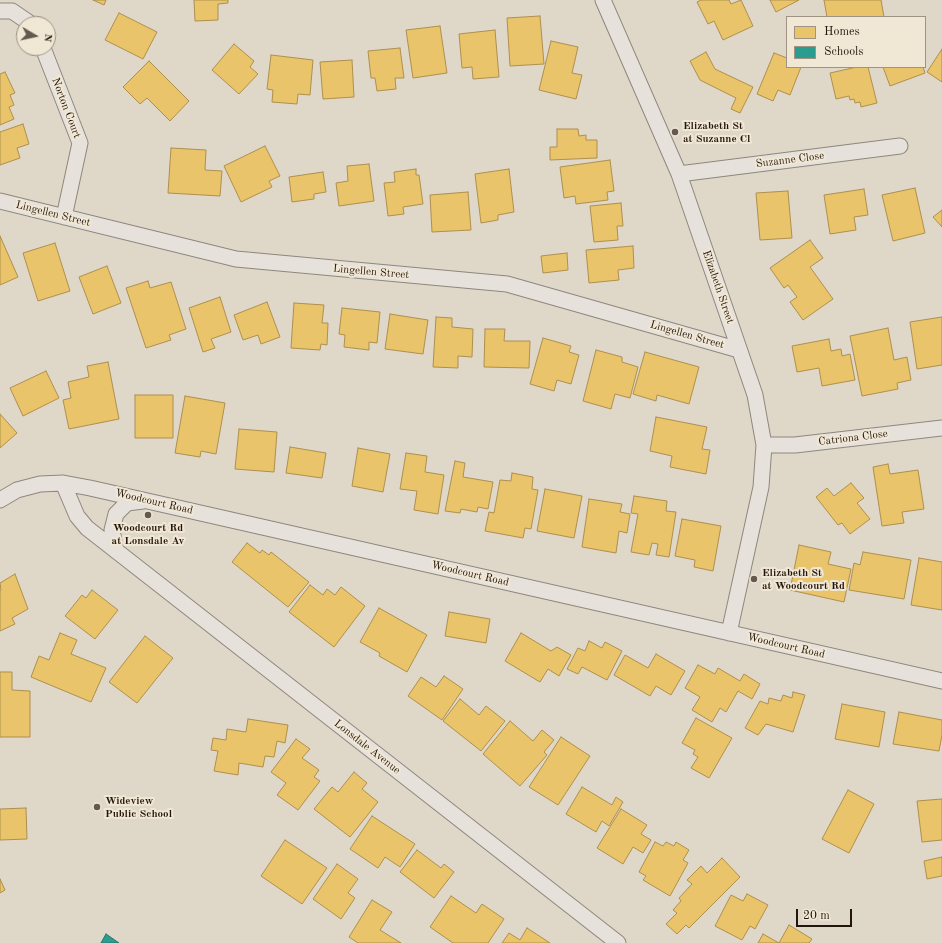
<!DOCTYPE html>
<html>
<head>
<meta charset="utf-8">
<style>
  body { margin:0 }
  #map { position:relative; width:942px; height:943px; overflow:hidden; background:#dfd7c8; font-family:"Old Standard TT",serif }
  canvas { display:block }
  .legend { position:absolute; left:786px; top:16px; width:140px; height:52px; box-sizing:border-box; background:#f0e7d5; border:1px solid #9e9385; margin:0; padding:5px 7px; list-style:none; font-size:12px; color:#23140c }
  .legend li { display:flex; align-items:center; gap:8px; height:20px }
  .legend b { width:20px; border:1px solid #9e9385 }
  .north { position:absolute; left:16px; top:16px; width:40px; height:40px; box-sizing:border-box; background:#f0e7d5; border:1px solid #9e9385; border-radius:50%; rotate:99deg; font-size:11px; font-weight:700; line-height:16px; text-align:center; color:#23140c }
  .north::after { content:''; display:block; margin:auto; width:14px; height:18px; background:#65584e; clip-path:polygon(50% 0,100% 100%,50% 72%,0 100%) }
  .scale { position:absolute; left:796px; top:909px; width:56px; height:18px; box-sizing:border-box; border:2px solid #23140c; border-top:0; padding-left:5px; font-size:12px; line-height:14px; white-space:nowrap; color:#23140c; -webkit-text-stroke:3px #f0e7d5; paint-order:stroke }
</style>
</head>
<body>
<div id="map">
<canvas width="942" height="943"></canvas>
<ul class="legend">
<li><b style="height:11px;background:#e9c46a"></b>Homes</li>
<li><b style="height:11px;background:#2a9d8f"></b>Schools</li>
</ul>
<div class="north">N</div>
<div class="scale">20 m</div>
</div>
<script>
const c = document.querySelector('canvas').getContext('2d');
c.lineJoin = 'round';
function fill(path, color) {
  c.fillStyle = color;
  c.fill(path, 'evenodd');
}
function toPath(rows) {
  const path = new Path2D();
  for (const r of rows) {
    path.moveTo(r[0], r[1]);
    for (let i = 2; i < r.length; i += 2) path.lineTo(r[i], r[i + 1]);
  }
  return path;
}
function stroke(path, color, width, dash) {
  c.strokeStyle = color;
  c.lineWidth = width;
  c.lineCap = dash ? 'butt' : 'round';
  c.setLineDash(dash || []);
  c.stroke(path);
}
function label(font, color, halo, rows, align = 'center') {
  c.font = font + ' "Old Standard TT",serif';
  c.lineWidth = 4;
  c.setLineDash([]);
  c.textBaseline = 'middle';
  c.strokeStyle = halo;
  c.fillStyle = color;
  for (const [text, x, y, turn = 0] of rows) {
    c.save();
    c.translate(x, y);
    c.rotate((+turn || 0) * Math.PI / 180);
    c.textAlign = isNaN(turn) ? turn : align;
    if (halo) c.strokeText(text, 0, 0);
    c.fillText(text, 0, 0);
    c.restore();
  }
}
const homes = toPath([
  [93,0,106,0,104,5,93,0],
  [194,0,228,0,228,3,218,4,218,20,195,21,194,0],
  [701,0,729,0,731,4,741,0,753,26,723,40,714,21,708,24,697,2,701,0],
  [770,0,799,0,776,12,770,0],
  [824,0,881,0,884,17,827,17,824,0],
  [119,13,157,32,143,59,105,40,119,13],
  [540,16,544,64,510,66,507,18,540,16],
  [440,26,447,73,413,78,406,30,440,26],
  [495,30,499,77,473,79,472,67,462,68,459,34,495,30],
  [551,41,578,47,572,73,582,75,576,99,539,90,551,41],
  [234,44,254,61,250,67,258,74,239,94,212,70,234,44],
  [400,48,404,78,395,78,396,89,377,91,375,78,371,78,368,51,400,48],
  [942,49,942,82,927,72,942,49],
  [706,52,715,69,753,87,740,113,731,109,736,98,700,80,690,61,706,52],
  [774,53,787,58,787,67,801,67,790,95,778,90,773,101,757,94,774,53],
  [271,55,313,60,310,95,298,94,297,104,272,102,273,90,267,89,271,55],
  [352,60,354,97,323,99,320,62,352,60],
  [149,61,189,101,170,121,147,98,140,104,123,87,149,61],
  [857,67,868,67,877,103,861,107,860,102,855,103,854,99,850,100,849,96,836,99,830,73,857,67],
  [883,67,923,67,925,73,890,86,883,67],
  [5,72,15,93,10,95,14,105,9,107,14,119,0,125,0,74,5,72],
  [23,124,29,144,17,148,20,158,0,165,0,132,23,124],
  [557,129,578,129,579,136,586,135,586,140,597,140,597,158,550,160,550,147,557,147,557,129],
  [265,146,280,176,269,181,272,187,241,202,224,166,265,146],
  [171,148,206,150,205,170,222,171,220,196,168,193,171,148],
  [610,160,614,191,607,192,608,200,576,204,575,196,564,198,560,167,610,160],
  [369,164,374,201,339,206,336,183,348,181,347,166,369,164],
  [416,169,416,175,419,175,423,204,403,207,404,214,388,216,384,183,395,182,394,172,416,169],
  [509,169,514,212,498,215,498,220,481,223,475,174,509,169],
  [323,172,326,192,314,194,314,199,292,202,289,177,323,172],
  [915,188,925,233,893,241,882,195,915,188],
  [864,189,868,215,854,217,856,230,830,234,824,195,864,189],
  [788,191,792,238,760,240,756,193,788,191],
  [468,192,471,230,432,232,430,195,468,192],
  [621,203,623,226,617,226,618,240,594,242,590,206,621,203],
  [942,210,942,227,933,217,942,210],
  [0,236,18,277,0,285,0,236],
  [810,240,823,258,810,267,833,299,803,320,790,302,797,297,788,285,784,288,770,268,810,240],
  [55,243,70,291,38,301,23,253,55,243],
  [633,246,634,268,618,270,619,280,589,283,586,250,633,246],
  [567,253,568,270,543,273,541,256,567,253],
  [107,266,121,303,93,314,79,277,107,266],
  [148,281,150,288,171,282,186,329,169,335,171,340,146,348,126,288,148,281],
  [220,297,231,332,211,339,215,348,203,352,189,308,220,297],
  [267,302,280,337,261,344,258,335,243,340,234,315,267,302],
  [294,303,324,305,322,323,328,323,327,345,321,344,320,350,291,348,294,303],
  [342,308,380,312,377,343,369,342,369,350,344,347,345,335,339,334,342,308],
  [390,314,428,320,423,354,385,349,390,314],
  [436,317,452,318,452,327,473,329,472,357,458,356,458,368,433,367,436,317],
  [942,317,942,365,917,369,910,322,942,317],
  [888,328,894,360,907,357,911,380,897,383,898,389,862,396,850,336,888,328],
  [485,329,505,329,504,341,530,341,529,368,484,367,485,329],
  [543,338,571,346,569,352,579,355,571,384,557,380,554,391,530,384,543,338],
  [829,339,831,351,841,349,842,356,850,354,855,380,822,386,819,368,797,372,792,346,829,339],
  [596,350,622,357,622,362,638,367,630,398,615,394,611,409,583,401,596,350],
  [645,352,699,367,689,404,657,395,656,401,633,394,645,352],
  [108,362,119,419,69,429,63,400,71,398,68,382,89,377,87,366,108,362],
  [46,371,59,398,23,416,10,388,46,371],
  [135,395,173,395,173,438,135,438,135,395],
  [185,396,225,403,216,454,201,451,200,457,175,453,185,396],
  [0,414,17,433,0,448,0,414],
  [656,417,707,427,702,449,710,450,706,474,670,467,672,456,650,451,656,417],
  [239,429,277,432,274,472,235,469,239,429],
  [290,447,326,453,322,478,286,473,290,447],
  [358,448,390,454,383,492,352,486,358,448],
  [406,453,427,456,425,472,444,475,438,514,414,510,417,491,400,489,406,453],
  [455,461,465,463,463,477,493,482,488,509,478,507,477,512,461,509,460,513,445,511,455,461],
  [888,464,890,474,918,470,924,509,902,512,904,523,882,526,873,467,888,464],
  [512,473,533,477,532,489,538,490,531,529,525,528,523,538,485,531,489,512,494,513,500,480,511,481,512,473],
  [851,483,864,498,857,503,870,519,850,534,842,523,838,525,816,497,827,488,834,496,851,483],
  [545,489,582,496,574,538,537,531,545,489],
  [634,496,667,501,666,511,676,512,669,557,656,555,658,544,652,543,649,555,631,552,638,514,631,513,634,496],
  [589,499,622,504,620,512,630,514,627,533,619,531,616,553,582,547,589,499],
  [682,519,721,526,713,571,694,567,695,560,675,556,682,519],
  [247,543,260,553,262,550,269,555,271,552,309,582,288,607,232,562,247,543],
  [799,545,831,552,828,564,851,569,844,602,790,590,799,545],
  [863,552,911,560,904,599,849,590,854,563,860,565,863,552],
  [919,558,942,562,942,610,911,605,919,558],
  [15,574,28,609,12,618,15,624,0,631,0,591,1,590,0,583,15,574],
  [310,585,323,595,327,589,335,595,341,587,365,606,334,647,289,612,310,585],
  [92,590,118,610,95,639,65,616,82,595,86,598,92,590],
  [379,608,427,635,407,672,379,656,380,653,360,642,379,608],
  [449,612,490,619,486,643,445,636,449,612],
  [60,633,77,640,71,654,106,668,91,702,31,677,39,656,49,660,60,633],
  [521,633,551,651,557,647,571,655,559,676,548,669,540,682,505,661,521,633],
  [145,636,173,658,137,703,109,682,145,636],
  [589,641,602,648,605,642,622,651,607,680,582,667,578,674,567,669,578,648,585,651,589,641],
  [656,654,685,671,671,695,656,686,650,696,614,675,625,655,648,668,656,654],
  [698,665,715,674,718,668,740,681,744,674,760,684,752,699,738,691,726,712,720,708,712,722,692,710,700,697,685,688,698,665],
  [0,672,12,672,12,690,30,691,30,737,0,737,0,672],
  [444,676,463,689,442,720,408,696,421,677,436,687,444,676],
  [793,692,805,695,793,732,766,724,758,735,745,728,760,701,768,704,769,698,781,701,783,695,792,698,793,692],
  [460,699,479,715,486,706,505,721,481,751,443,721,460,699],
  [842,704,885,712,879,747,835,739,842,704],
  [899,712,942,720,942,735,939,751,893,744,899,712],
  [696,718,732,738,709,778,691,768,698,757,693,754,695,750,682,743,696,718],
  [248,719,288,725,285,743,277,741,274,757,265,756,263,767,239,763,238,775,214,771,218,751,211,750,213,738,226,740,227,729,246,732,248,719],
  [510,721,533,741,542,730,554,740,544,752,547,755,520,786,483,754,510,721],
  [561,737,590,756,558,805,529,787,561,737],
  [296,739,310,749,302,758,319,770,314,777,320,781,298,810,277,795,286,783,271,772,296,739],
  [354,772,367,783,362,789,378,802,350,837,314,809,332,787,338,792,354,772],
  [582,787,612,805,616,797,623,802,609,826,602,821,596,832,566,814,582,787],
  [848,790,874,804,849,853,822,839,848,790],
  [942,799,942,840,922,842,917,801,942,799],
  [26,808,27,839,0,840,0,809,26,808],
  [621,809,647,825,641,834,651,840,643,853,633,847,623,864,597,848,621,809],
  [372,816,415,844,400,867,385,857,378,868,350,849,372,816],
  [285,840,327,868,302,904,261,876,285,840],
  [655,842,663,846,666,842,674,846,676,842,689,850,683,860,688,863,670,896,643,880,646,876,639,872,655,842],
  [417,850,441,868,444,864,454,872,434,898,400,872,417,850],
  [942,857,942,876,927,879,924,861,942,857],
  [722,858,740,877,689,928,686,925,677,934,666,924,677,913,673,910,681,901,679,898,692,884,687,880,701,866,707,873,722,858],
  [337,864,358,879,348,893,355,898,341,919,313,899,337,864],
  [0,879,5,890,0,893,0,879],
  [747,894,768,905,755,929,750,926,742,940,715,926,731,895,743,901,747,894],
  [451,896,476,913,482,904,504,919,488,943,453,943,430,927,451,896],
  [372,900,392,912,380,930,401,943,358,943,349,937,372,900],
  [789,925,812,939,809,943,779,943,789,925],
  [527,928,550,943,502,943,509,933,520,940,527,928],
  [763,934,779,943,758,943,763,934]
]);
fill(homes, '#e9c46a');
stroke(homes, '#ae8f4e', 1);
const schools = toPath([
  [106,934,119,943,101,943,106,934]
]);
fill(schools, '#2a9d8f');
stroke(schools, '#287468', 1);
const street = toPath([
  [603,0,679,174,755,395,764,445,761,487,729,633],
  [0,11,12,11,31,24],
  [43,48,80,143,64,217],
  [679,174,900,146],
  [0,201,236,259,507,284,739,350],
  [764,445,795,445,942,428],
  [63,483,77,516,87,528,618,943],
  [0,500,17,490,40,484,63,483,90,488,942,681],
  [116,551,112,530,116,514,127,503,143,501]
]);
stroke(street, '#8e877e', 17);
stroke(street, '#e6e2db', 15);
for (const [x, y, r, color] of [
  [675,132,4,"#65584e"],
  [148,515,4,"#65584e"],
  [754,579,4,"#65584e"],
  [97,807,4,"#65584e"]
]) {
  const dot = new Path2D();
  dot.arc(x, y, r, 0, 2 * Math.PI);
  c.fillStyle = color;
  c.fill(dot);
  stroke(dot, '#f0e7d5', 1.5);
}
label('11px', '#23140c', '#f0e7d5', [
  ["Norton Court",66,108,69],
  ["Suzanne Close",790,160,-7],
  ["Lingellen Street",53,214,14],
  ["Lingellen Street",371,272,5],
  ["Elizabeth Street",718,287,71],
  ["Lingellen Street",687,335,16],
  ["Catriona Close",853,438,-7],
  ["Woodcourt Road",154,502,13],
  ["Woodcourt Road",470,574,13],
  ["Woodcourt Road",786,646,13],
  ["Lonsdale Avenue",367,747,38]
]);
label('bold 11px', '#23140c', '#f0e7d5', [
  ["Elizabeth St",683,126],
  ["at Suzanne Cl",683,139],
  ["Woodcourt Rd",148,528,"center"],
  ["at Lonsdale Av",148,541,"center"],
  ["Elizabeth St",762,573],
  ["at Woodcourt Rd",762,586],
  ["Wideview",105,801],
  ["Public School",105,814]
], 'left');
</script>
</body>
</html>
